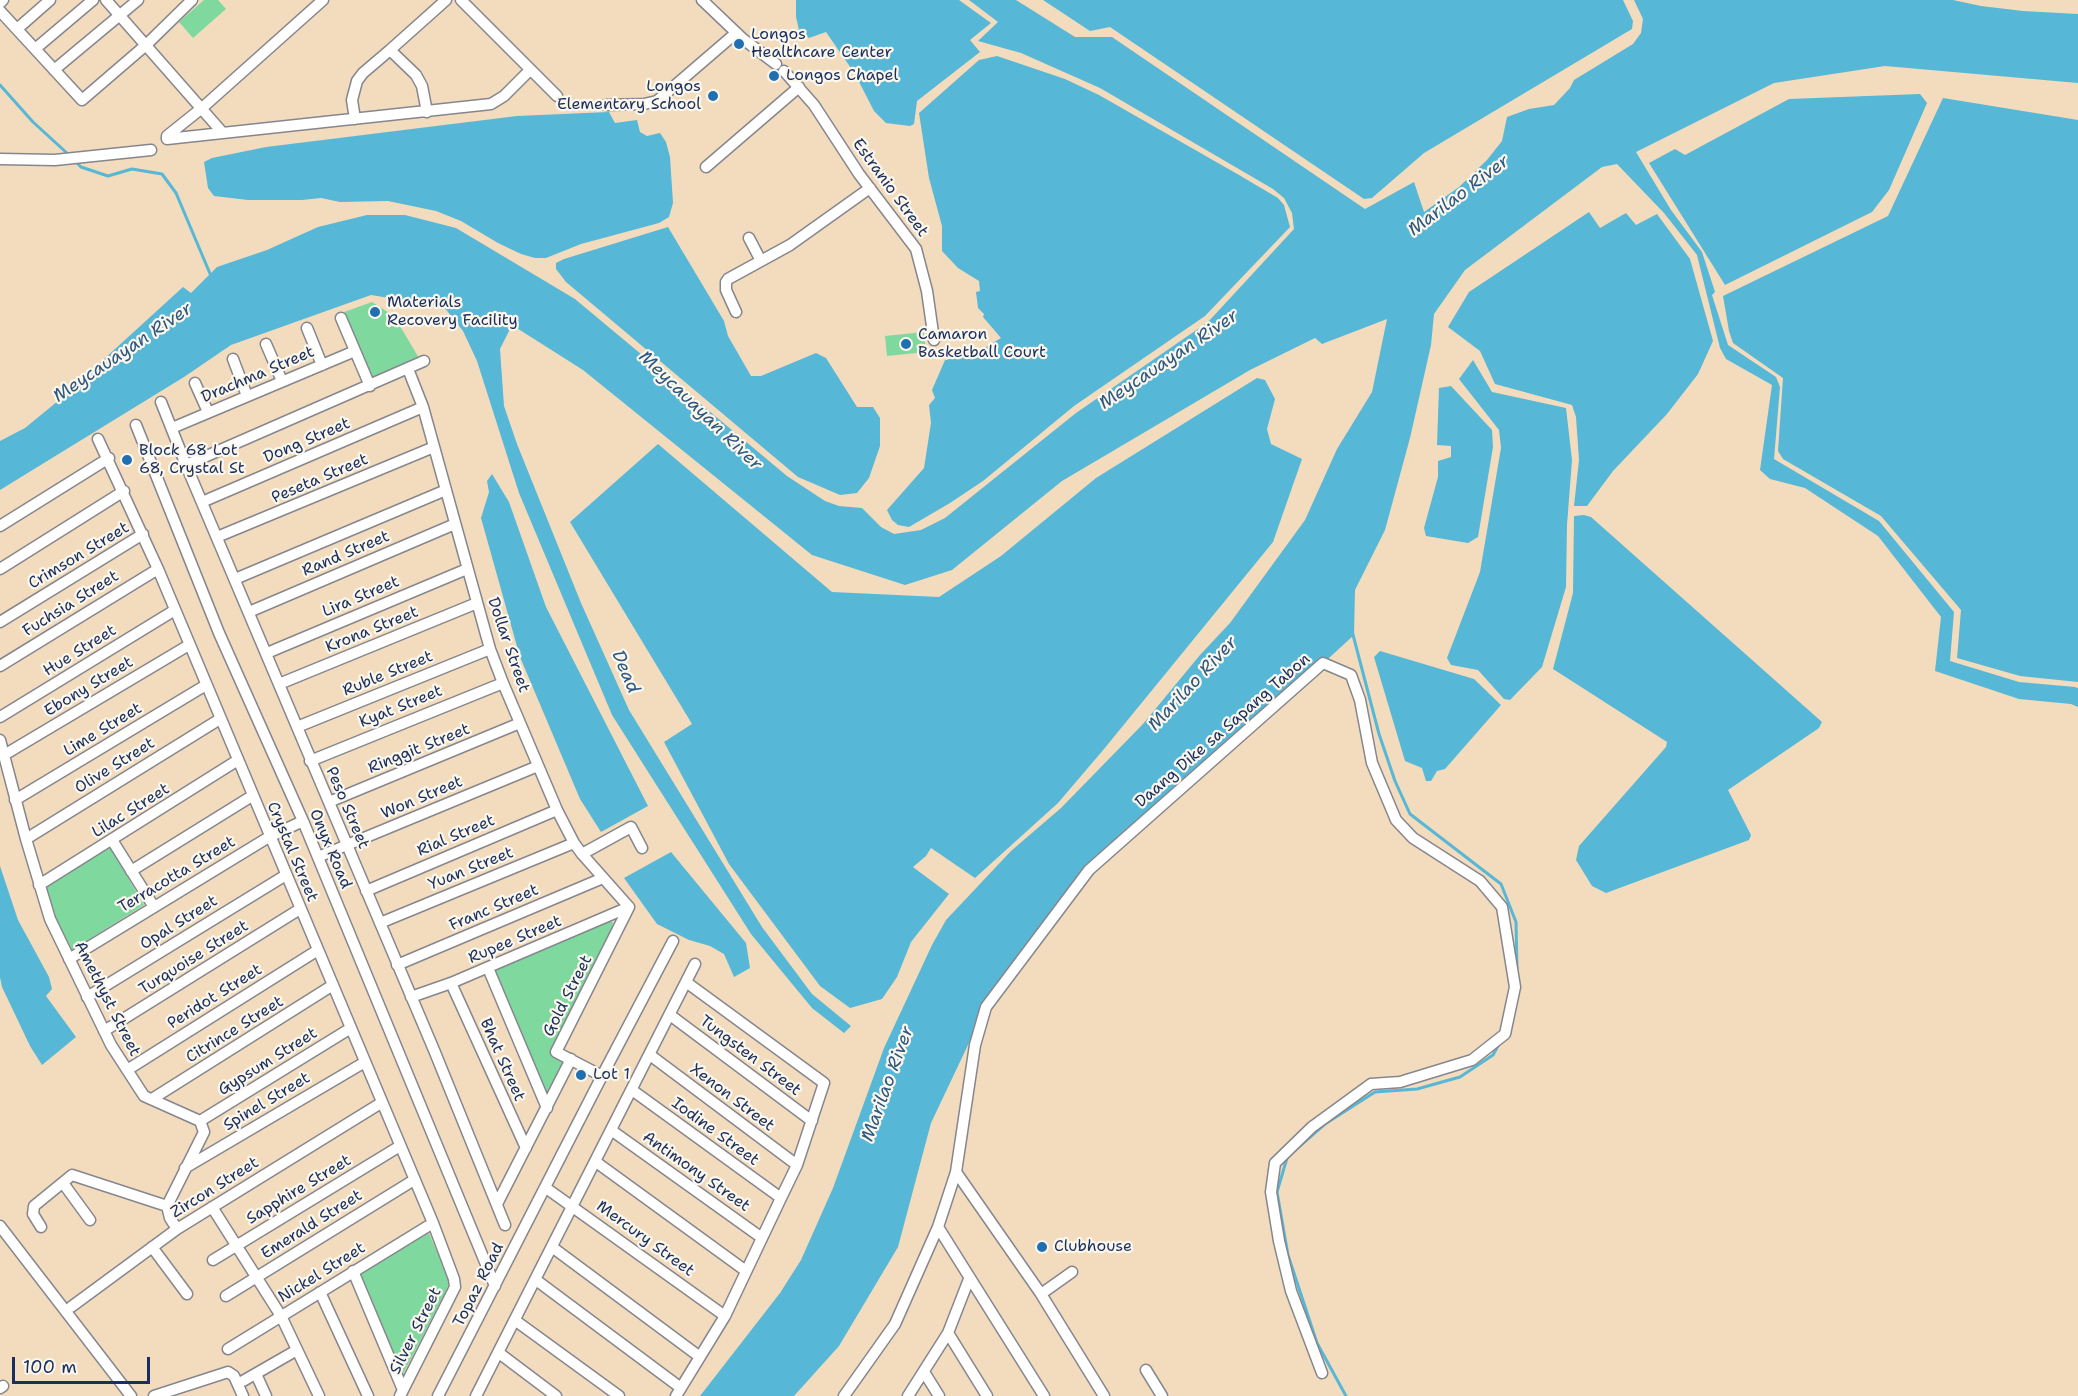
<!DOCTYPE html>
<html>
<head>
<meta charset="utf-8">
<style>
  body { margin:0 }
  #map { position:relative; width:2078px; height:1396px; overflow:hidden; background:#f2dcbd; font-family:"Shantell Sans",sans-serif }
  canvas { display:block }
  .scale { position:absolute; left:12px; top:1357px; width:138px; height:27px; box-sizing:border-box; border:3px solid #1b2f5e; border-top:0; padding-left:8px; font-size:18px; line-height:21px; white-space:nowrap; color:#1b2f5e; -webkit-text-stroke:4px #fbf7ec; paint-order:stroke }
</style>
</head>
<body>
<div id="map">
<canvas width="2078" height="1396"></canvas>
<div class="scale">100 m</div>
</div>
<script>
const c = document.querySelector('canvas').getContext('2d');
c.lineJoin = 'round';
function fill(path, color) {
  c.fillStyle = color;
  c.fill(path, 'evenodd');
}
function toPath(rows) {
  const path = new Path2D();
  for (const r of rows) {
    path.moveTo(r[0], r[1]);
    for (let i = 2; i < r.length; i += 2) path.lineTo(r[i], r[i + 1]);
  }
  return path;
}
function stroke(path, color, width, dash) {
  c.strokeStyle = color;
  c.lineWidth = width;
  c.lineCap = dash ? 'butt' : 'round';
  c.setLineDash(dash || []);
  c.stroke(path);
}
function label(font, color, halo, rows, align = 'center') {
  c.font = font + ' "Shantell Sans",sans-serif';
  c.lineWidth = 4.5;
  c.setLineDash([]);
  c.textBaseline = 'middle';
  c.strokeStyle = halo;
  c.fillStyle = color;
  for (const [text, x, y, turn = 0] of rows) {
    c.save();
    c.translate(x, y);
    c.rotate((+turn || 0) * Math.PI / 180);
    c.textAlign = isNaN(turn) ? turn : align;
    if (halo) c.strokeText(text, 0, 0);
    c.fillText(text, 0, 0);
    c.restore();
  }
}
fill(toPath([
  [204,0,218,0,226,9,193,38,179,22],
  [372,302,394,316,419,358,372,381,344,312],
  [924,332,926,352,887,356,885,336],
  [110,847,144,905,72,950,55,918,45,888],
  [606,921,613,922,612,929,550,1052,564,1062,547,1096,494,969],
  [429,1233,449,1281,447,1289,403,1374,359,1273]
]), '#7fd99f');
fill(toPath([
  [796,0,959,0,991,23,970,40,980,52,917,101,914,124,910,126,886,123,874,111,855,74,826,32,809,38,799,30,796,17],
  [969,0,1016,0,1075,37,1112,37,1365,209,1414,182,1424,212,1459,187,1487,160,1502,141,1507,117,1529,109,1554,105,1570,88,1574,80,1633,44,1641,33,1643,19,1634,0,1953,0,1981,6,2023,11,2078,14,2078,83,1885,66,1774,83,1636,152,1671,210,1702,252,1715,292,1712,295,1728,345,1776,377,1780,387,1774,459,1879,521,1954,612,1950,661,2019,682,2075,687,2078,688,2078,707,2071,704,2019,699,1935,671,1941,617,1878,536,1805,488,1770,479,1760,470,1772,385,1726,359,1720,348,1697,255,1664,213,1617,164,1602,167,1465,270,1434,314,1431,345,1410,438,1385,530,1355,590,1354,635,1064,901,986,1007,931,1123,898,1247,839,1346,794,1396,700,1396,780,1293,801,1260,833,1188,884,1048,932,945,946,920,1011,851,1061,808,1143,724,1200,655,1230,623,1305,520,1337,449,1372,392,1387,319,1322,344,1315,338,1250,370,1062,481,952,570,905,585,812,555,583,370,512,325,500,349,504,406,517,444,581,603,629,710,762,927,812,994,851,1026,844,1033,812,1008,751,934,612,715,519,493,477,361,463,331,444,307,371,295,231,345,184,377,0,490,0,441,25,428,58,401,183,287,191,293,217,267,267,250,318,227,367,215,405,215,456,228,575,299,787,476,825,501,839,506,862,508,881,527,894,534,921,530,945,518,1076,413,1208,322,1294,229,1292,213,1284,198,1273,189,1100,88,1021,53,978,41,998,22],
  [1043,0,1623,0,1633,21,1632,29,1424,153,1372,198,1364,199,1110,27,1090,31],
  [997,56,1065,79,1099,95,1239,175,1278,198,1284,205,1290,227,1205,316,1074,406,983,481,950,503,909,527,898,525,892,520,887,510,924,468,931,423,929,405,935,398,932,390,945,360,974,354,1001,338,983,317,984,314,978,308,976,292,980,291,979,281,958,268,942,251,942,226,929,178,919,113,979,60],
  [1920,94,1927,103,1889,190,1872,212,1725,285,1649,163,1675,149,1685,155,1789,99],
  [1943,98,2078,120,2078,682,2020,676,1957,658,1961,610,1881,516,1783,459,1778,451,1783,378,1733,343,1729,331,1723,296,1888,216],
  [609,112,615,123,637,120,640,132,647,136,660,133,666,142,670,157,673,203,669,217,659,223,581,244,546,258,535,258,521,254,498,243,461,221,436,211,388,201,340,202,321,198,302,200,248,200,214,196,208,188,204,162,212,158,266,147,517,116],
  [1589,212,1600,228,1626,213,1636,225,1657,214,1690,259,1713,341,1698,374,1667,414,1613,471,1587,506,1574,506,1579,460,1576,417,1572,405,1495,384,1480,351,1448,327,1469,292],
  [668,227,724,321,728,336,751,376,761,376,816,353,826,358,857,407,873,407,880,418,880,446,869,478,857,493,840,495,798,477,566,282,556,269,556,263,564,259],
  [1473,360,1492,392,1566,408,1572,460,1567,525,1566,587,1542,667,1510,700,1504,699,1478,670,1451,665,1447,658,1480,572,1501,448,1499,430,1459,379],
  [1257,378,1265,380,1275,399,1267,429,1271,444,1302,459,1273,542,1104,749,1058,803,975,878,931,848,926,856,913,867,949,894,911,942,897,977,882,999,850,1008,820,986,729,864,664,742,692,724,570,522,658,444,832,592,939,597,1001,556,1096,478],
  [1451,386,1492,430,1493,447,1478,537,1468,543,1426,536,1424,528,1438,477,1438,461,1451,457,1451,446,1437,445,1439,388],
  [492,474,509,502,546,607,648,806,601,832,580,799,520,657,481,518,489,492,487,481],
  [1584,515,1591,517,1822,722,1819,728,1728,790,1751,835,1749,840,1606,893,1592,886,1576,860,1579,846,1666,747,1667,742,1553,669,1573,593,1574,516],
  [1380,651,1474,679,1501,705,1445,769,1437,771,1431,781,1426,781,1422,768,1405,761,1374,657],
  [671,852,746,943,750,968,734,977,724,954,710,946,689,940,657,924,624,878],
  [0,866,18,920,49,977,52,989,46,996,76,1037,42,1065,30,1046,2,987,0,977]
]), '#57b7d6');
stroke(toPath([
  [0,85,33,122,68,154],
  [75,161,81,167,108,176,132,169,162,174,176,193,211,276],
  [1352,631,1379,734,1395,781,1410,814,1501,884,1516,922,1517,969],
  [1294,1151,1325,1124,1375,1092,1417,1089,1460,1077,1493,1055,1499,1044],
  [1287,1158,1277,1192,1288,1255,1317,1343,1346,1396]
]), '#57b7d6', 3);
const minor = toPath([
  [106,0,222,132],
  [461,0,557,96],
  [702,0,743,39,776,64],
  [0,3,3,0],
  [0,11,82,100,146,45,192,0],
  [17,29,50,0],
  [35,49,93,0],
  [54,70,138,0],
  [784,71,814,105,859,174,916,249,927,291,934,340],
  [606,105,644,104,657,101,736,33],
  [427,112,422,86,416,75,390,50,446,0],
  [355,119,352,100,357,81,363,73,390,50],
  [167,139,491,104,504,96,530,70],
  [167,139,167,136,202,108,323,0],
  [0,159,55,160,151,150],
  [706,167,799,87],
  [749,238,761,261],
  [736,312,726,290,726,282,728,279,790,245,870,188],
  [341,318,370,386],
  [307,328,322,365],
  [266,344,282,381],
  [233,359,247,396],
  [408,369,423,407,490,649,503,683,557,810,574,843,582,854,629,907],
  [195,383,208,412],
  [161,402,186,465,434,1050,505,1225],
  [136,425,219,633,303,821,495,1286],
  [172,428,355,351],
  [98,439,158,569,433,1223,454,1279,455,1287,400,1396],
  [186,465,424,361],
  [202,502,423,407],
  [0,526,109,458],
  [217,537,434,447],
  [0,569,124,491],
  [235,579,446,490],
  [249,612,455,524],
  [0,622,143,534],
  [267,653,467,569],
  [0,666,158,569],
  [279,684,477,603],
  [0,717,175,610],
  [297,727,490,649],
  [0,740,26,839,50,919,111,1045,144,1096,200,1121,204,1132,167,1206,170,1218,177,1229],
  [4,755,189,645],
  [310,761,503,683],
  [15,800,206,685],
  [329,802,520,723],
  [26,839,220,719],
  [112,840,154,907],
  [582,854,631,827,642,848],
  [318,857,538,766],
  [131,871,252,796],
  [39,885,238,760],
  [366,891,557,810],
  [380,923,574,843],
  [69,959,269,837,303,821],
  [397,965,603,878],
  [488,968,547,1108],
  [451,983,526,1148],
  [87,997,286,875],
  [411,997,451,983,629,907],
  [670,1015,812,1121],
  [104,1031,300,909],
  [650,1055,797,1165],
  [127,1070,318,950],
  [602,1076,556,1052,629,907],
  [632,1090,781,1198],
  [152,1099,333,985],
  [200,1121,351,1028],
  [611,1130,762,1238],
  [596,1162,746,1271],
  [185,1168,365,1062],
  [956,1172,1041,1294,1104,1396],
  [63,1183,90,1220],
  [546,1188,725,1316],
  [497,1204,571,1059],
  [212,1207,281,1316,319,1396],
  [0,1226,131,1396],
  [41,1227,33,1214,34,1206,72,1175,167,1206],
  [938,1227,1044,1396],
  [152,1247,187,1294],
  [552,1247,700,1357],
  [213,1260,400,1146],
  [353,1271,403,1390],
  [536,1280,681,1388],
  [320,1292,368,1396],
  [1041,1294,1072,1272],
  [226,1296,414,1180],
  [71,1307,177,1229,381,1103],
  [516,1321,619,1396],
  [948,1333,987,1396],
  [228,1349,433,1223],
  [499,1353,556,1396],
  [1146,1370,1162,1396],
  [924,1372,939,1396],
  [256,1374,266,1396],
  [243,1381,297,1350],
  [0,1388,3,1386],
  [154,1396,228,1372,234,1376,243,1396],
  [438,1396,602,1076,673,941],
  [476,1396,695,964],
  [676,1396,725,1316,781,1198,797,1165,824,1083,686,982],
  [844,1396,895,1324,938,1227,956,1172,975,1045,986,1007,1089,870,1323,663,1351,675,1360,700,1372,763,1396,820,1413,838,1480,881,1502,907,1515,987,1505,1034,1472,1060,1400,1082,1371,1084,1312,1127,1275,1163,1271,1192,1279,1241,1291,1291,1322,1373],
  [908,1396,948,1333,969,1279]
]);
stroke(minor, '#86868e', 13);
stroke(minor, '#fff', 10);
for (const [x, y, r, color] of [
  [739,44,6,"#1f6fb2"],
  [774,76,6,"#1f6fb2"],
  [713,96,6,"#1f6fb2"],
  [375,312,6,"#1f6fb2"],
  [906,344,6,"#1f6fb2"],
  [127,460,6,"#1f6fb2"],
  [581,1075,6,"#1f6fb2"],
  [1042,1247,6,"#1f6fb2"]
]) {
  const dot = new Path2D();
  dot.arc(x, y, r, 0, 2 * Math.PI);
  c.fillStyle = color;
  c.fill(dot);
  stroke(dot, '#fbf7ec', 2);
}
label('16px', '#1b2f5e', '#fbf7ec', [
  ["Longos",751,35],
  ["Healthcare Center",751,53],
  ["Longos Chapel",786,76],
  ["Longos",701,87,"right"],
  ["Elementary School",701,105,"right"],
  ["Materials",387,303],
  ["Recovery Facility",387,321],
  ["Camaron",918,335],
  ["Basketball Court",918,353],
  ["Block 68 Lot",139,451],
  ["68, Crystal St",139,469],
  ["Lot 1",593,1075],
  ["Clubhouse",1054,1247]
], 'left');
label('16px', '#1b2f5e', '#fbf7ec', [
  ["Estranio Street",890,188,54],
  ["Drachma Street",258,375,-23],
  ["Dong Street",307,441,-23],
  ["Peseta Street",320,479,-23],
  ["Rand Street",346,554,-23],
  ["Crimson Street",79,556,-31],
  ["Lira Street",361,597,-23],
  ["Fuchsia Street",71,604,-32],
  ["Krona Street",372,630,-22],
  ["Dollar Street",508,645,71],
  ["Hue Street",80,651,-32],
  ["Ruble Street",388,674,-22],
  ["Ebony Street",89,687,-31],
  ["Kyat Street",401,707,-22],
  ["Lime Street",103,730,-31],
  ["Daang Dike sa Sapang Tabon",1223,731,-41],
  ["Ringgit Street",419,749,-22],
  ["Olive Street",115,766,-32],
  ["Won Street",422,798,-23],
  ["Peso Street",347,808,67],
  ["Lilac Street",131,811,-32],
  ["Rial Street",456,836,-23],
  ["Onyx Road",330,849,67],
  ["Crystal Street",292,852,67],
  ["Yuan Street",471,869,-22],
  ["Terracotta Street",177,875,-31],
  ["Franc Street",494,908,-23],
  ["Opal Street",179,923,-32],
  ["Rupee Street",515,940,-23],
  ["Turquoise Street",194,958,-32],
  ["Gold Street",568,996,-63],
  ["Peridot Street",215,997,-32],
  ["Amethyst Street",107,999,63],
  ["Citrince Street",235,1030,-32],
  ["Tungsten Street",750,1056,37],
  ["Bhat Street",502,1060,66],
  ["Gypsum Street",268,1062,-32],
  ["Xenon Street",732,1098,37],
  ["Spinel Street",267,1102,-31],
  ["Iodine Street",715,1132,36],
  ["Antimony Street",696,1172,35],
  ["Zircon Street",215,1188,-32],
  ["Sapphire Street",299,1190,-31],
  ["Emerald Street",312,1225,-32],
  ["Mercury Street",645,1239,36],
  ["Nickel Street",322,1273,-32],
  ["Topaz Road",479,1285,-63],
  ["Silver Street",416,1331,-63]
]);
label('italic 18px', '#2d5882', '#fbf7ec', [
  ["Marilao River",1459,196,-37],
  ["Meycauayan River",123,353,-34],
  ["Meycauayan River",1169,360,-34],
  ["Meycauayan River",700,411,44],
  ["Dead",625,672,67],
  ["Marilao River",1193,684,-47],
  ["Marilao River",888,1084,-70]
]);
</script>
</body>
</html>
